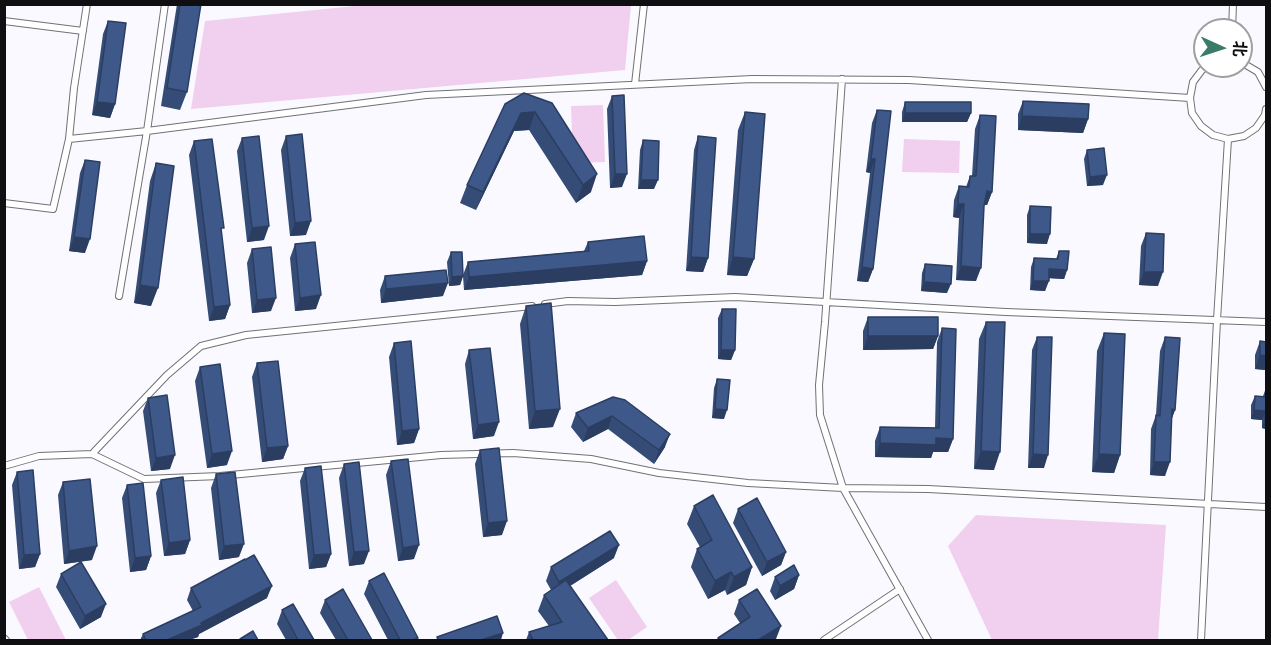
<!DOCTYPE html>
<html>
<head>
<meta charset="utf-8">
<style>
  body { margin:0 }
  #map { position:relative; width:1271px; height:645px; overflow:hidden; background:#f9f9ff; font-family:"Times New Roman","Noto Sans SC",serif }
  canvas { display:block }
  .frame { position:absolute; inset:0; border:6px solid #0f0f11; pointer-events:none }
  .north { position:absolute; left:1193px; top:18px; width:60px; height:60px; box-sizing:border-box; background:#fff; border:2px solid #9f9fa0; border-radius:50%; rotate:93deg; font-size:16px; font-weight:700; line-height:24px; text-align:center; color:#0f0f11 }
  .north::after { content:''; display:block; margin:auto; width:21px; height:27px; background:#3a7b6a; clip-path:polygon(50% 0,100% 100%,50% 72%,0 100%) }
</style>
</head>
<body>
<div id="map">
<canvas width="1271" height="645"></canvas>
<div class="frame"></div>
<div class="north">北</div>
</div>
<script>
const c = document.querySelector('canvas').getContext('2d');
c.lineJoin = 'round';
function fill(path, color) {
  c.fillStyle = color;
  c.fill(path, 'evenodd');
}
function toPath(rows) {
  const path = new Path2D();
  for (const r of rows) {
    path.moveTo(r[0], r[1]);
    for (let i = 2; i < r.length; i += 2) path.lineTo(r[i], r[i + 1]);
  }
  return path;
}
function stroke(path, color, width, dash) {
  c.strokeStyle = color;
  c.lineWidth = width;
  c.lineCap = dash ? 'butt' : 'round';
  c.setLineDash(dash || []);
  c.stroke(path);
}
fill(toPath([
  [365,5,631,5,625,70,191,109,205,21],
  [603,105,605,162,573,163,571,106],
  [904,139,960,141,959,173,902,172],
  [976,515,1166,525,1158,640,992,640,948,546],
  [616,580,647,627,628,640,618,640,589,598],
  [39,587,66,640,28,640,9,602]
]), '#f1cfee');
const lane = toPath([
  [4,21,83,31],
  [1232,30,1233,4],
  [1241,62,1258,72,1266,87],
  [1208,66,1202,70,1193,82,1190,98,1192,113,1201,126,1213,135,1228,139,1244,136,1256,128,1265,115,1266,109],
  [842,79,825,322,819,385,820,415,843,488,928,489,1266,507],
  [635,84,644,4],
  [69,139,147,131,426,95,752,79,909,80,1190,98],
  [4,203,53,209,69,139,74,88,87,4],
  [119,296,147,131,165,4],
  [545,304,568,301,615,302,735,297,1006,312,1266,322],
  [532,306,246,335,201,346,167,375,92,454,144,479,220,476,441,455,513,453,591,459,659,473,748,483,843,488,928,640],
  [4,466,39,456,92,454],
  [4,638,6,640],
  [824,640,900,589],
  [1201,640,1217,320,1228,139]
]);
stroke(lane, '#717176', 8);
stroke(lane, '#fff', 6);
fill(toPath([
  [177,4,201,4,187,92,180,110,161,106],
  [108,21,115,104,110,118,92,115,103,34],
  [524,93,591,192,576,203,529,130,514,131,476,210,460,203,467,185],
  [612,96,622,187,610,188,607,109],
  [1023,101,1088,119,1083,133,1018,130,1018,114],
  [905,102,971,113,967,122,902,122,902,112],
  [877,110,873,269,868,282,857,281,870,173,866,172,872,123],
  [745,112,754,259,747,276,727,275,738,130],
  [980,115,992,192,987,205,984,205,976,281,956,280,959,218,953,217,954,200,959,186,966,187,970,176,972,176,975,129],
  [286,136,306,235,290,236,281,150],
  [698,136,708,258,703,272,686,271,694,150],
  [242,138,264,240,247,242,237,151],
  [643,140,654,189,638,189,640,150],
  [194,141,221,235,230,305,225,319,209,321,189,155],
  [1087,150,1103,185,1087,186,1084,159],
  [85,160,85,253,69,251,80,173],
  [156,163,151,306,134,303,150,181],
  [1030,206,1047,244,1027,243,1027,215],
  [1146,233,1158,286,1139,285,1141,246],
  [588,242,647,261,642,275,464,290,463,276,460,285,449,286,447,262,451,252,463,275,468,262,584,251],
  [295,244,316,309,295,311,290,258],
  [252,249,271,311,252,313,247,263],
  [1059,251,1067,270,1064,279,1049,278,1045,291,1030,290,1031,267,1034,258,1056,259],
  [925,264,947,293,921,291,922,273],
  [385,276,443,296,381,303,380,290],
  [526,306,553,427,529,429,520,324],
  [722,309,735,350,731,360,718,359,718,318],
  [868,317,938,336,933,349,863,350,863,331],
  [986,322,994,470,974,469,979,339],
  [942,328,953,439,948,452,933,452,931,458,875,457,875,441,880,427,935,428,937,342],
  [1104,333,1120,455,1114,473,1092,472,1097,351],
  [1037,337,1044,468,1028,468,1032,350],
  [1165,337,1175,410,1171,421,1165,476,1150,475,1151,429,1156,415,1160,351],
  [1260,341,1266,342,1266,378,1266,370,1255,369,1255,355],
  [394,343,419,429,414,443,397,445,389,357],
  [469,350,494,436,473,439,465,364],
  [257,363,288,446,283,459,262,462,252,377],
  [200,367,227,465,207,468,195,381],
  [717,379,724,419,712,418,714,388],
  [1266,388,1266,429,1262,428,1262,420,1251,419,1251,405,1255,396,1263,396],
  [613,397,665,447,654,464,608,429,583,442,571,427,576,413],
  [148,398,170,469,151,471,143,411],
  [480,450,502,535,483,537,475,464],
  [391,461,414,559,398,561,386,475],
  [344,464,364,564,349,566,339,478],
  [305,468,331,554,326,567,309,569,300,481],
  [17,472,40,554,35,567,19,569,12,485],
  [216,474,239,557,219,560,211,488],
  [161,480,190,540,185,554,164,556,156,493],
  [63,482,92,560,64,564,58,495],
  [127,485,151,556,146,570,130,572,122,498],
  [694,506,752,567,746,585,727,595,725,590,708,599,691,567,697,549,700,547,687,524],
  [738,509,786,552,781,565,762,576,733,523],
  [614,558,570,586,608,640,526,640,529,632,549,626,538,611,544,595,551,590,546,581,551,567],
  [61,574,101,617,80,629,56,587],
  [799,575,794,589,775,600,770,591,775,577],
  [369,581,418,638,417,640,388,640,364,594],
  [191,588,267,598,199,634,198,637,189,640,140,640,143,634,193,611,187,600],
  [325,600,372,640,336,640,320,613],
  [739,600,776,639,774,640,717,640,718,638,740,623,734,614],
  [282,610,314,640,286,640,277,624]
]), '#354c77');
fill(toPath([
  [97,102,115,104,110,118,92,115],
  [535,112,529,130,514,131,476,210,483,192,521,113],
  [905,113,971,113,967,122,902,122],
  [1022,116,1088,119,1083,133,1018,130],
  [871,159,875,159,870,173,866,172],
  [597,174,591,192,576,203,583,185],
  [615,174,627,174,622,187,610,188],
  [1107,175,1103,185,1087,186,1090,177],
  [641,180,658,180,654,189,638,189],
  [987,191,992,192,987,205,982,205],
  [958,204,964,204,959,218,953,217],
  [311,221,306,235,290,236,295,223],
  [269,226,264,240,247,242,252,228],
  [1030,234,1050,234,1047,244,1027,243],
  [74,237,90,239,85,253,69,251],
  [691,257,708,258,703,272,686,271],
  [733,257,754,259,747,276,727,275],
  [647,261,642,275,464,290,469,277],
  [961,266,981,268,976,281,956,280],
  [862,267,873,269,868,282,857,281],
  [1049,269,1067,270,1064,279,1046,278],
  [1144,272,1163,272,1158,286,1139,285],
  [463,276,460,285,449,286,452,277],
  [1033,281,1049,281,1045,291,1030,290],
  [924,282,951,284,947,293,921,291],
  [448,283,443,296,381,303,386,289],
  [140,285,158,288,151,306,134,303],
  [321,295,316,309,295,311,300,298],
  [276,298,271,311,252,313,257,300],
  [230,305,225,319,209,321,214,307],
  [868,336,938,336,933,349,863,350],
  [721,350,735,350,731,360,718,359],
  [1260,355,1266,356,1266,370,1255,369],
  [560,409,553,427,529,429,535,411],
  [715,409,727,410,724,419,712,418],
  [1172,409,1175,410,1170,423],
  [1254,410,1266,411,1262,420,1251,419],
  [612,416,608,429,583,442,588,428],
  [1265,419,1266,419,1266,429,1262,428],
  [499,422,494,436,473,439,478,425],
  [419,429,414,443,397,445,402,431],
  [670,434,665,447,654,464,659,450],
  [936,438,953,439,948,452,933,452,931,458,875,457,880,443],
  [288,446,283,459,262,462,267,448],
  [232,451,227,465,207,468,212,454],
  [981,451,1000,452,994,470,974,469],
  [1033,454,1048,455,1044,468,1028,468],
  [1099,454,1120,455,1114,473,1092,472],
  [175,455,170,469,151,471,156,458],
  [1154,462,1170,462,1165,476,1150,475],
  [507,521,502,535,483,537,488,523],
  [190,540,185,554,164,556,169,543],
  [244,544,239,557,219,560,224,546],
  [419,545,414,559,398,561,403,548],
  [619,545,614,558,554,596,559,582],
  [97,546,92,560,64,564,69,551],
  [369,551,364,564,349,566,354,552],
  [786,552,781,565,762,576,767,562],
  [40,554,35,567,19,569,24,555],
  [331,554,326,567,309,569,314,555],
  [151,556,146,570,130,572,135,558],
  [752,567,746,585,727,595,734,577],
  [731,572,725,590,708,599,715,581],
  [799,575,794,589,775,600,780,586],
  [272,586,267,598,199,634,198,637,189,640,167,640],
  [106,604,101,617,80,629,85,616],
  [781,626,776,639,774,640,758,640],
  [503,633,501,640,481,640]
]), '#2b3e61');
const building = toPath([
  [180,4,201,4,187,92,167,88,180,4],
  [108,21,126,23,115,104,97,102,108,21],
  [524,93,552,103,597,174,583,185,535,112,521,113,483,192,467,185,505,104,524,93],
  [624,95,627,174,615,174,612,96,624,95],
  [1023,101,1089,104,1088,119,1022,116,1023,101],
  [905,102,971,102,971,113,905,113,905,102],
  [877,110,891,111,873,269,862,267,875,159,871,159,877,110],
  [745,112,765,114,754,259,733,257,745,112],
  [980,115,996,116,992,192,987,191,984,206,981,268,961,266,964,204,958,204,959,186,969,187,970,176,976,176,980,115],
  [302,134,311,221,295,223,286,136,302,134],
  [259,136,269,226,252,228,242,138,259,136],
  [698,136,716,138,708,258,691,257,698,136],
  [212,139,224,228,221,228,230,305,214,307,194,141,212,139],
  [643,140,659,141,658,180,641,180,643,140],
  [1104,148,1107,175,1090,177,1087,150,1104,148],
  [85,160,100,162,90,239,74,237,85,160],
  [156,163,174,166,158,288,140,285,156,163],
  [1030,206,1051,207,1050,234,1030,234,1030,206],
  [1146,233,1164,234,1163,272,1144,272,1146,233],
  [644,236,647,261,469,277,468,262,589,251,588,242,644,236],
  [315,242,321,295,300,298,295,244,315,242],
  [271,247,276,298,257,300,252,249,271,247],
  [1059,251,1069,251,1067,270,1049,269,1049,281,1033,281,1034,258,1058,259,1059,251],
  [451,252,462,252,463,276,452,277,451,252],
  [925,264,952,266,951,284,924,282,925,264],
  [446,270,448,283,386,289,385,276,446,270],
  [551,303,560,409,535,411,526,306,551,303],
  [722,309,736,309,735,350,721,350,722,309],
  [868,317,938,317,938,336,868,336,868,317],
  [986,322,1005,322,1000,452,981,451,986,322],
  [942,328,956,329,953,439,936,438,936,445,880,443,880,427,939,428,942,328],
  [1104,333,1125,334,1120,455,1099,454,1104,333],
  [1037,337,1052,337,1048,455,1033,454,1037,337],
  [1165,337,1180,338,1175,410,1172,409,1170,462,1154,462,1156,415,1160,416,1165,337],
  [411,341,419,429,402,431,394,343,411,341],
  [1260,341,1266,342,1266,356,1260,355,1260,341],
  [490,348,499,422,478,425,469,350,490,348],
  [278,361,288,446,267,448,257,363,278,361],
  [220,364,232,451,212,454,200,367,220,364],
  [717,379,730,380,727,410,715,409,717,379],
  [1266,389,1266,419,1265,419,1266,411,1254,410,1255,396,1266,397,1266,389],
  [167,395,175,455,156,458,148,398,167,395],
  [613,397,625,400,670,434,659,450,612,416,588,428,576,413,613,397],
  [499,448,507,521,488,523,480,450,499,448],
  [408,459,419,545,403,548,391,461,408,459],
  [359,462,369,551,354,552,344,464,359,462],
  [321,466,331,554,314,555,305,468,321,466],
  [33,470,40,554,24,555,17,472,33,470],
  [235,472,244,544,224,546,216,474,235,472],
  [183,477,190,540,169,543,161,480,183,477],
  [90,479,97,546,69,551,63,482,90,479],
  [143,483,151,556,135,558,127,485,143,483],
  [713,495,752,567,734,577,731,572,715,581,697,549,712,540,694,506,713,495],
  [757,498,786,552,767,562,738,509,757,498],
  [610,531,619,545,559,582,551,567,610,531],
  [254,555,272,586,201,623,202,625,167,640,146,640,143,634,201,607,191,588,245,559,245,560,254,555],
  [81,562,106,604,85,616,61,574,81,562],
  [794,565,799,575,780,586,775,577,794,565],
  [384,573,418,638,413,640,400,640,369,581,384,573],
  [566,580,608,640,533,640,529,632,562,622,544,595,566,580],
  [343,589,372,640,348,640,325,600,343,589],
  [757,589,781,626,758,640,720,640,718,638,750,617,739,600,757,589],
  [293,604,314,640,298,640,282,610,293,604],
  [497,616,503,633,481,640,438,640,437,637,497,616],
  [253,631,258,640,241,640,240,639,253,631]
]);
fill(building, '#3e588a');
stroke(building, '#2b3e61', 1.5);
</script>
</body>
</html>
